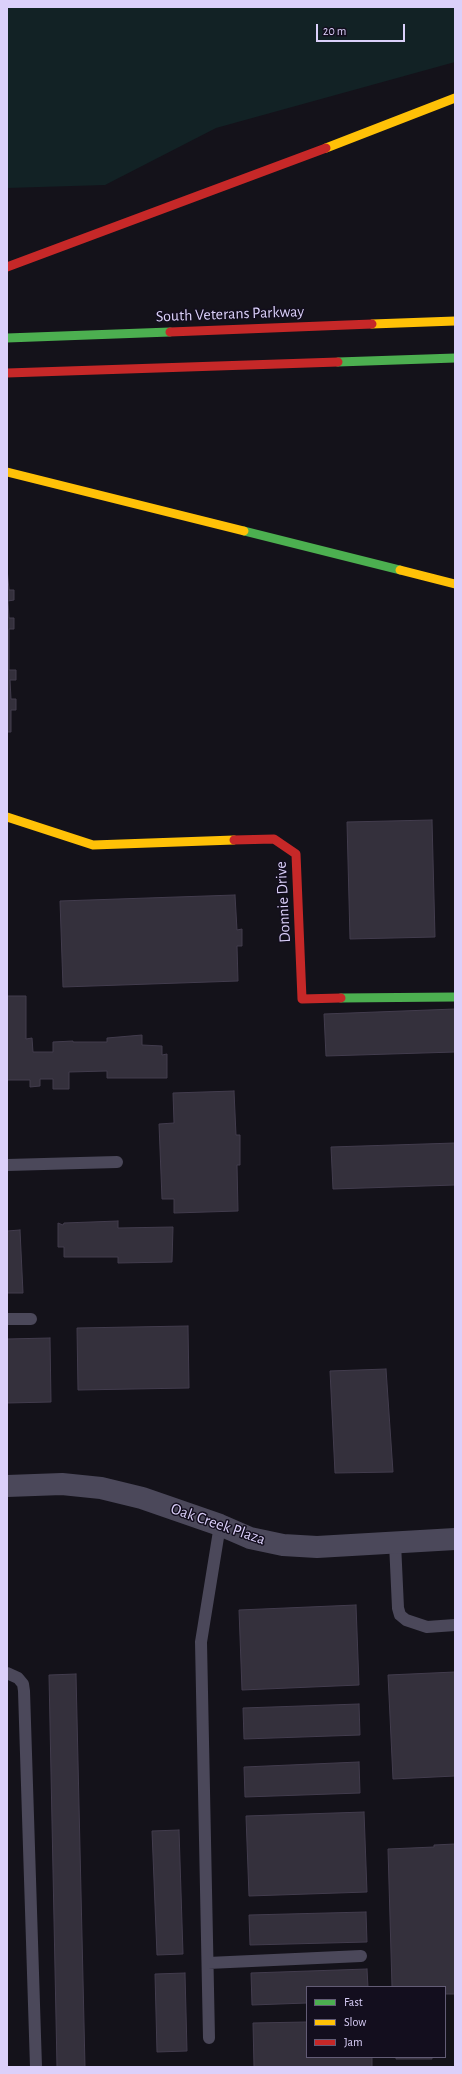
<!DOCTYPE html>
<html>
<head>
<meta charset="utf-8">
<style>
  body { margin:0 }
  #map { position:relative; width:462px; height:2074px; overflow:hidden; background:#14121a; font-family:"Alegreya Sans",sans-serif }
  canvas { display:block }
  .frame { position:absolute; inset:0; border:8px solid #dbd0fa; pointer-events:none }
  .legend { position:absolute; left:306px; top:1986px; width:140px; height:72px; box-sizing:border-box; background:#130e1e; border:1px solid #635c76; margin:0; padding:5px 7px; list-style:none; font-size:12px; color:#dbd0fa }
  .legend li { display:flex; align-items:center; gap:8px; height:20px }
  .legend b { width:20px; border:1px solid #635c76 }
  .scale { position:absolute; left:316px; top:24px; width:89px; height:18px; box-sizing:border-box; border:2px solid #dbd0fa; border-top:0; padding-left:5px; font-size:12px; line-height:14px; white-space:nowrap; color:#dbd0fa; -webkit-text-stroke:3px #130e1e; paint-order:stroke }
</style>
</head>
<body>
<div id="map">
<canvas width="462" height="2074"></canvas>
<div class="frame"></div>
<ul class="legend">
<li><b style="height:5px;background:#4caf50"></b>Fast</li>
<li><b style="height:5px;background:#ffc107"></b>Slow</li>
<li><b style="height:5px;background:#c62828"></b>Jam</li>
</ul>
<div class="scale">20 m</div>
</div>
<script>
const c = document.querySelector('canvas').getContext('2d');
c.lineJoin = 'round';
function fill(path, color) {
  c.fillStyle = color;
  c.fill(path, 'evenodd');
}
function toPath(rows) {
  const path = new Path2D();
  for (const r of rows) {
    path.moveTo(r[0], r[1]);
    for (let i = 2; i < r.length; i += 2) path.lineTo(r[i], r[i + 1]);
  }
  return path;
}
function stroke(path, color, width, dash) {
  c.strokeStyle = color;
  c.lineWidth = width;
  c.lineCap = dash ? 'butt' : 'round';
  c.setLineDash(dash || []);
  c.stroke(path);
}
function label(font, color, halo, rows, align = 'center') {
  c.font = font + ' "Alegreya Sans",sans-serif';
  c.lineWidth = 3;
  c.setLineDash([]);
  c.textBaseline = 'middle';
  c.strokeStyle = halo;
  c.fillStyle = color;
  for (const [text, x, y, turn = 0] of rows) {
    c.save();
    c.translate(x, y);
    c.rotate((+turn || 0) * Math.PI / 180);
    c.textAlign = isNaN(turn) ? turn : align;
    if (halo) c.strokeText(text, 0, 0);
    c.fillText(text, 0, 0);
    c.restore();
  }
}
fill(toPath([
  [7,7,455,7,455,62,216,128,105,185,7,188]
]), '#122225');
const building = toPath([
  [7,568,9,590,14,590,14,600,8,601,9,618,14,618,14,629,9,629,9,670,16,670,16,680,10,680,11,699,16,699,16,710,11,710,11,732,7,732,7,568],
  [432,820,435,937,350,939,347,822,432,820],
  [235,895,237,930,242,929,242,946,237,946,238,981,63,987,60,901,235,895],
  [7,996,26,996,26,1039,32,1038,33,1052,53,1052,53,1042,73,1041,73,1042,107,1042,107,1038,142,1035,142,1045,162,1046,162,1055,167,1054,167,1078,107,1078,107,1071,69,1072,69,1089,53,1089,53,1079,40,1079,40,1086,30,1087,30,1080,7,1080,7,996],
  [455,1009,455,1052,326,1056,324,1014,455,1009],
  [234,1091,236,1135,240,1135,240,1165,237,1165,238,1211,174,1213,174,1199,162,1199,159,1124,174,1123,173,1093,234,1091],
  [455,1143,455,1185,333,1189,331,1147,455,1143],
  [118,1221,118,1228,173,1227,172,1262,118,1263,118,1257,64,1257,64,1247,58,1247,58,1223,63,1225,64,1223,118,1221],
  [20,1230,23,1293,7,1293,7,1231,20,1230],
  [188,1326,189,1388,78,1390,77,1328,188,1326],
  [50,1338,51,1402,7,1403,7,1339,50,1338],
  [386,1369,393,1472,335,1473,330,1371,386,1369],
  [356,1605,359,1685,242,1690,239,1610,356,1605],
  [455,1672,455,1776,393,1779,388,1675,455,1672],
  [76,1674,85,2067,57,2067,49,1675,76,1674],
  [359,1704,360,1735,244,1739,243,1708,359,1704],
  [359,1762,360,1793,245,1797,244,1767,359,1762],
  [364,1812,367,1892,249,1896,246,1816,364,1812],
  [179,1830,183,1954,157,1955,152,1831,179,1830],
  [455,1844,455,1994,445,1994,445,1987,392,1987,388,1849,434,1847,434,1845,455,1844],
  [366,1912,367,1942,250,1945,249,1915,366,1912],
  [367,1969,368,1987,307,1987,307,2003,252,2005,251,1973,367,1969],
  [185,1973,187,2051,157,2052,155,1974,185,1973],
  [307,2022,307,2057,372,2057,372,2067,254,2067,253,2023,307,2022],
  [396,2057,432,2057,432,2059,396,2059,396,2057]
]);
fill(building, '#34303c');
stroke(building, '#423c4d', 1);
stroke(toPath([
  [7,1165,117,1162],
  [7,1319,31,1319],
  [395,1543,398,1608,400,1615,406,1620,427,1627,455,1625],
  [7,1673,18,1678,23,1684,24,1691,36,2067],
  [208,1963,361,1956],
  [209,2038,201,1642,220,1525]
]), '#4b485a', 12);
stroke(toPath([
  [7,1486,62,1484,101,1488,142,1498,220,1525,250,1538,283,1545,317,1547,455,1539]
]), '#4b485a', 22);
stroke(toPath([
  [7,338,170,332],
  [338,362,455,358],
  [244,531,400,570],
  [341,998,455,997]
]), '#4caf50', 9);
stroke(toPath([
  [326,148,455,98],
  [372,324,455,321],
  [7,472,244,531],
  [400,570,455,584],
  [7,817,93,845,234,840]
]), '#ffc107', 9);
stroke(toPath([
  [7,267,326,148],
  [170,332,372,324],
  [7,373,338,362],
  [234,840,274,839,296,854,302,999,341,998]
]), '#c62828', 9);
label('16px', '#dbd0fa', '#130e1e', [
  ["South Veterans Parkway",230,314,-2],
  ["Donnie Drive",283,902,-93],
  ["Oak Creek Plaza",218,1524,19]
]);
</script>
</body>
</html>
